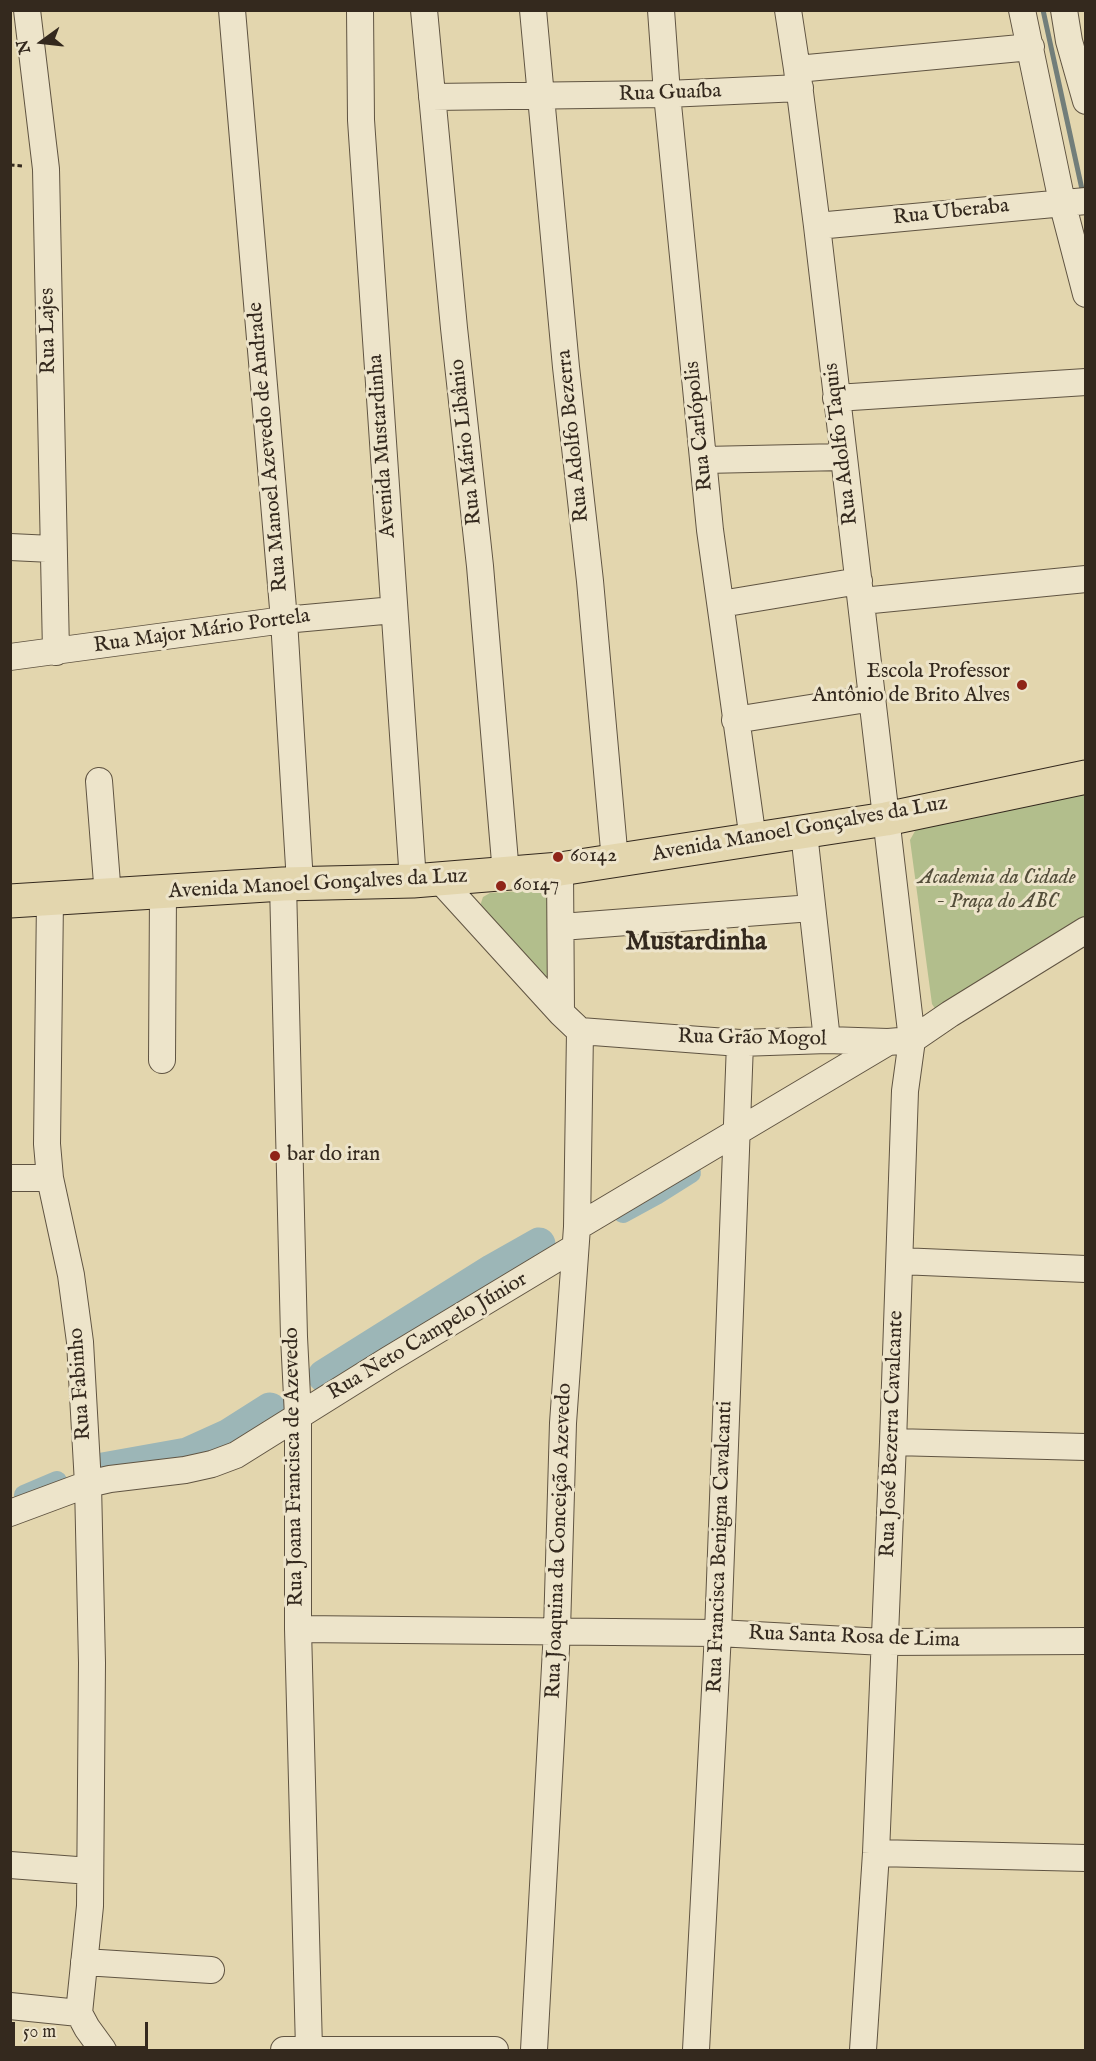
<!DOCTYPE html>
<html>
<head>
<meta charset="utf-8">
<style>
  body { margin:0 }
  #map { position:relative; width:1096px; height:2061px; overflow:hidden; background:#e3d6ae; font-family:"IM FELL English",serif }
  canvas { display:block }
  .frame { position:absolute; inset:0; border:12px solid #34291e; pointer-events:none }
  .north { position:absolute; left:12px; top:12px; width:60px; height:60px; -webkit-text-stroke:4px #ede4ca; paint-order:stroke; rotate:255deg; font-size:16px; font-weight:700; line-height:24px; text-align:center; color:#34291e }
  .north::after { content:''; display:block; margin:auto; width:21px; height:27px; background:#34291e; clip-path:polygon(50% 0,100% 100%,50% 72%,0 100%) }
  .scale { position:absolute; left:12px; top:2022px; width:136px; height:27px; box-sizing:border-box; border:3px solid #34291e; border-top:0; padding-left:8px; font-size:18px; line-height:21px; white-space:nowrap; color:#34291e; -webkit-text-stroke:4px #ede4ca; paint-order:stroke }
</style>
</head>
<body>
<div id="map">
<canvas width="1096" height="2061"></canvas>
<div class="frame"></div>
<div class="north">N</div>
<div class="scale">50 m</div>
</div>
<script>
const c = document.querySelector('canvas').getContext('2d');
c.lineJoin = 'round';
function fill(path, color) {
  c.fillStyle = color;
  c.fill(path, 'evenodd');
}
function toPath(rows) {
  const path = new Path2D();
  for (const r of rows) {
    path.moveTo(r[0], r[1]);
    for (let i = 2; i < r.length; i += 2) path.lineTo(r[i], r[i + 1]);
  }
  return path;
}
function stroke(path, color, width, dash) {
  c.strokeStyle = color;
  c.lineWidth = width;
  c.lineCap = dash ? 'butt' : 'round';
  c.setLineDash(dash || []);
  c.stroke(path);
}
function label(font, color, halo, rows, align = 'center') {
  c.font = font + ' "IM FELL English",serif';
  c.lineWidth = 6;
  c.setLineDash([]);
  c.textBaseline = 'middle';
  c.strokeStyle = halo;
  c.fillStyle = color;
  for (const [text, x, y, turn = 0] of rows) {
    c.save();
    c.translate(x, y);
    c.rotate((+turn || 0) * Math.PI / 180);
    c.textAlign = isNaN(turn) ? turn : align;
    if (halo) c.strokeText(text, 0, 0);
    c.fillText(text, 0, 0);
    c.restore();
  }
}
fill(toPath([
  [1085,792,1085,928,936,1010,932,1004,910,840,915,831,919,828],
  [538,890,550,896,558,970,548,980,480,906,483,897,490,893]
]), '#b2be8c');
stroke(toPath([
  [1043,10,1083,194]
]), '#727e7a', 5);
stroke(toPath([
  [623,1213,656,1195,691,1173],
  [24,1495,57,1481]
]), '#9cb6b7', 20);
stroke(toPath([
  [324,1376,493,1270,539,1244],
  [103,1469,187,1454,229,1435,270,1409]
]), '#9cb6b7', 33);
const minor = toPath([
  [27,10,46,169,56,652],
  [232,10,284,620,300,883],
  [360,10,361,120,413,881],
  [424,10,454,328,480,566,506,874],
  [533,10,566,367,590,581,615,861],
  [661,10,667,94,710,530,753,840],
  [788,10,797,69,817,226,912,1040,905,1091,893,1442,876,1853,863,2050],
  [1022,10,1062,202,1086,294],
  [1064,10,1069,41,1086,101],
  [797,69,1031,47],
  [432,97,667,94,800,88],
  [817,226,1086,201],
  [836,398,1086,382],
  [704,460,843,457],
  [10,547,52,549],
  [862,601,1086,579],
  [721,604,859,581],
  [10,657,284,620,394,610],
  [735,720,873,698],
  [99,781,108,896],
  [804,833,827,1040],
  [560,869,561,1013],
  [439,879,561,1013,580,1031],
  [283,884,294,1337,298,1416,298,1629,309,2049],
  [50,899,47,1144,50,1178,71,1275,80,1342,88,1484,92,1663,90,1906,79,2013],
  [561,927,812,908],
  [580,1031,740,1043,827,1040,888,1042],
  [162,1060,163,893],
  [10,1178,50,1178],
  [577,1227,888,1042,912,1040,950,1014,1086,930],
  [900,1261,1086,1269],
  [893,1442,1086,1447],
  [10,1513,88,1484,110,1479,185,1470,212,1464,236,1455,388,1360,574,1248],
  [298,1629,718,1633,884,1642,1086,1641],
  [876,1853,1086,1858],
  [10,1865,90,1871],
  [84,1962,211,1970],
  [10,2006,79,2013],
  [79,2013,87,2028,103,2050],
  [284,2050,495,2050],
  [534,2050,557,1630,563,1423,577,1227,580,1031],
  [696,2050,718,1633,740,1043]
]);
const major = toPath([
  [10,901,283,884,413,881,560,869,886,819,1086,777]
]);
stroke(minor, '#605442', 28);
stroke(major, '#34291e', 35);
stroke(toPath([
  [10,165,23,166]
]), '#34291e', 3, [4.5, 3]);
stroke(minor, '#ede4ca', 26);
stroke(major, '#e3d6ae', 33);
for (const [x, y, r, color] of [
  [1022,685,6,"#8f2418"],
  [558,857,6,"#8f2418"],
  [501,886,6,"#8f2418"],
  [275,1156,6,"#8f2418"]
]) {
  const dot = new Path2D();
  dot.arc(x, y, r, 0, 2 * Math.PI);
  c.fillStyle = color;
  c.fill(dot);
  stroke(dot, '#ede4ca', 2);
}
label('21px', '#34291e', '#ede4ca', [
  ["Rua Guaíba",670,94,-2],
  ["Rua Uberaba",951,213,-6],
  ["Rua Lajes",49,331,-91],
  ["Rua Carlópolis",700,426,-96],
  ["Rua Adolfo Bezerra",574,436,-96],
  ["Rua Mário Libânio",467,442,-96],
  ["Rua Adolfo Taquis",842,444,-97],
  ["Avenida Mustardinha",383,446,-94],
  ["Rua Manoel Azevedo de Andrade",269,447,-95],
  ["Rua Major Mário Portela",202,632,-8],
  ["Avenida Manoel Gonçalves da Luz",800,830,-10],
  ["Avenida Manoel Gonçalves da Luz",318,885,-3],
  ["Rua Grão Mogol",752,1039,1],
  ["Rua Neto Campelo Júnior",428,1337,-31],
  ["Rua Fabinho",81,1384,-94],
  ["Rua José Bezerra Cavalcante",893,1434,-88],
  ["Rua Joana Francisca de Azevedo",295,1467,-91],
  ["Rua Joaquina da Conceição Azevedo",560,1541,-88],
  ["Rua Francisca Benigna Cavalcanti",721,1547,-88],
  ["Rua Santa Rosa de Lima",854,1638,2]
]);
label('21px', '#34291e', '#ede4ca', [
  ["Escola Professor",1010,673,"right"],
  ["Antônio de Brito Alves",1010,697,"right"],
  ["60142",570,857],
  ["60147",513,886],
  ["bar do iran",287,1156]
], 'left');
label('italic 21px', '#544e3a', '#ede4ca', [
  ["Academia da Cidade",997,879],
  ["- Praça do ABC",997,903]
]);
label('bold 27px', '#34291e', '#ede4ca', [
  ["Mustardinha",696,943]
]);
</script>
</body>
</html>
